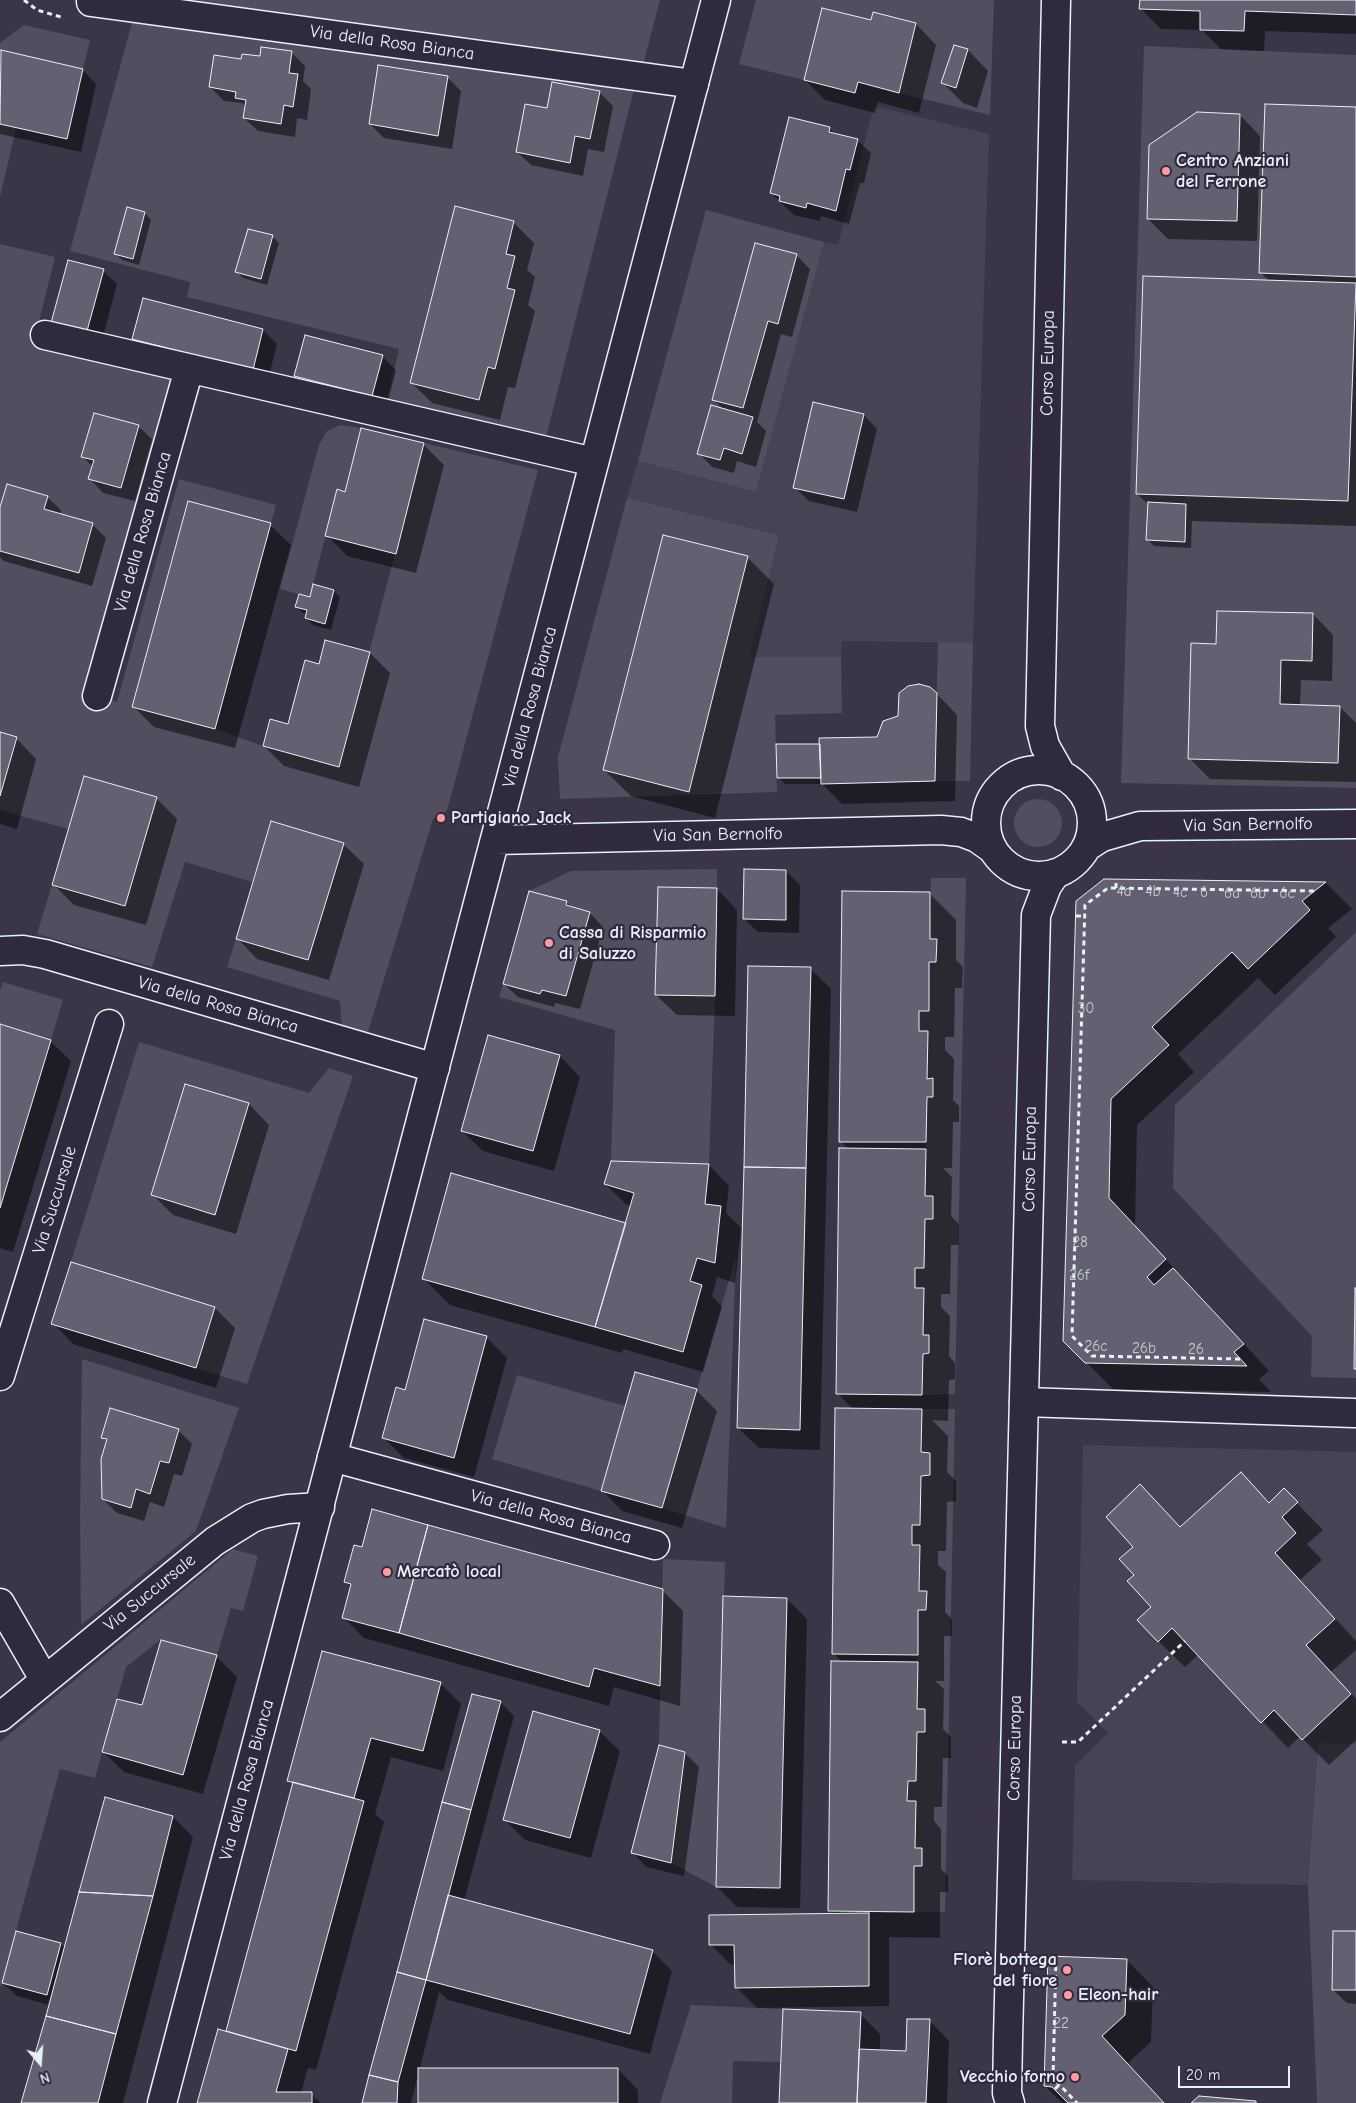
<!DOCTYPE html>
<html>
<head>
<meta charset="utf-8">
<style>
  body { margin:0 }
  #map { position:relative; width:1356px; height:2103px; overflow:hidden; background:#3a3648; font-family:"Comic Neue",sans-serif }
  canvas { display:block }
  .north { position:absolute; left:15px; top:2038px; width:50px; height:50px; -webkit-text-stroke:4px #2f2a3d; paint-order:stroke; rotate:162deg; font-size:14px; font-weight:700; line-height:20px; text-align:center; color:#e8f1f8 }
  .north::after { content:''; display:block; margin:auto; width:18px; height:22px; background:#e8f1f8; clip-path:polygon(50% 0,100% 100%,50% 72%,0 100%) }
  .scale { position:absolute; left:1178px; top:2066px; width:112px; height:22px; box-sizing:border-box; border:2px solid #e8f1f8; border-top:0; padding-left:6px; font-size:15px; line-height:18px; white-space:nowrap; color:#e8f1f8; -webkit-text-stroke:4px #2f2a3d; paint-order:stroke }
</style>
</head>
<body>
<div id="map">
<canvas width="1356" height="2103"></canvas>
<div class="north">N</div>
<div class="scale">20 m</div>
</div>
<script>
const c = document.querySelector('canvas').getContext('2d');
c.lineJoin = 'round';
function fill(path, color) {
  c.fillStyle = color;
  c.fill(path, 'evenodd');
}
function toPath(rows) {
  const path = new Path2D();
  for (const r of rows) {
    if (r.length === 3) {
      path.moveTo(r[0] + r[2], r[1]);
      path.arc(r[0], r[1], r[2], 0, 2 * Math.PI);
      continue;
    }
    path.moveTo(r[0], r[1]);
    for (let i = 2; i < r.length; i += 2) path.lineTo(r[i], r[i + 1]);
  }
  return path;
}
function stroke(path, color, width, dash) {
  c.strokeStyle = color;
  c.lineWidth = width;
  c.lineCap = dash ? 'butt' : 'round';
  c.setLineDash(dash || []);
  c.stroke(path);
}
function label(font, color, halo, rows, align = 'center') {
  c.font = font + ' "Comic Neue",sans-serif';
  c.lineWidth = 4.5;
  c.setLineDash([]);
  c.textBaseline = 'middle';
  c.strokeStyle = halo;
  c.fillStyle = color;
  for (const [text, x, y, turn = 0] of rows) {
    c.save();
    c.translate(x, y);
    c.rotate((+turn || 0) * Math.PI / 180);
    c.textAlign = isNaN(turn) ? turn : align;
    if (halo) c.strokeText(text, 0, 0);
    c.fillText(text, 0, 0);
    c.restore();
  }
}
fill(toPath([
  [874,106,989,134,973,643,842,641,841,657,750,657,779,535,627,498,638,461,756,492,824,242,838,245],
  [1083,1445,1356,1452,1356,1744,1318,1743,1308,1885,1072,1880,1075,1766,1108,1733,1077,1702]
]), '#464354');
fill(toPath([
  [171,0,660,0,643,65],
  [756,0,994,0,990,115,899,93,916,23,873,12,871,20,822,8,804,80,739,64],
  [133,19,634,89,546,437,387,399,399,349,187,297,190,282,70,251],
  [24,25,90,40,83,69,1,51,0,54,0,43],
  [1144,46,1356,55,1356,788,1121,783],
  [0,124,16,128,0,197],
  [706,210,824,242,756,492,638,461],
  [0,244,55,257,33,345,171,379,85,691,117,702,179,479,276,505,271,523,188,501,132,707,215,729,263,746,339,767,424,443,538,470,447,811,433,819,366,1038,342,1030,340,1001,227,967,236,939,308,960,344,843,271,821,252,882,185,862,152,967,37,934,52,885,125,906,157,797,84,776,68,829,0,810],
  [340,425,361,428,345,492,337,490,310,597,280,589,319,445,327,431],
  [627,498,779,535,750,657,841,657,842,713,775,715,777,792,560,799,558,757],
  [938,642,973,643,970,781,935,781],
  [1038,823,24],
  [717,869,717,888,658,887,655,995,715,996,709,1164,611,1161,615,1030,499,997,503,984,540,994,542,990,566,996,590,912,566,905,567,901,529,891,571,871],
  [931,878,966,878,955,1394,922,1395,923,1354,929,1353,929,1335,923,1335,924,1288,915,1288,915,1268,923,1268,925,1219,933,1218,933,1196,925,1196,927,1097,933,1096,933,1078,927,1079,928,1032,919,1031,919,1011,929,1011,929,962,936,962,937,940,930,939],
  [1356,932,1356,1378,1311,1377,1312,1336,1173,1188,1175,1105],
  [3,982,63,1000,51,1040,0,1024,0,991],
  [139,1042,309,1093,329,1068,353,1076,247,1384,196,1368,215,1307,71,1262],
  [736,1256,726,1528,662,1508],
  [82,1359,239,1408,196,1531,81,1625,80,1518],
  [517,1375,625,1406,601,1491,492,1459],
  [922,1409,955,1409,945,1912,914,1912,914,1866,922,1866,922,1848,915,1848,908,1801,908,1781,916,1781,917,1732,925,1732,925,1709,917,1709,918,1610,926,1610,927,1592,919,1591,920,1545,912,1545,912,1525,920,1524,921,1476,930,1475,930,1453,921,1452],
  [233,1549,258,1556,243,1611,231,1608,217,1655,160,1640,126,1667,95,1778,60,1769,0,1989,0,1742],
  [663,1559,725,1562,716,1887,671,1863,685,1752,659,1745],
  [1318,1743,1356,1744,1356,2103,1317,2103,1308,1885],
  [691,2005,783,2009,780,2062,733,2061,732,2103,660,2103]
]), '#504e5f');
fill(toPath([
  [1141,0,1356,0,1356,34,1265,31,1264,51,1221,49,1202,30,1161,29,1140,8],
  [872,22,916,24,936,45,919,113,878,102,875,113,825,100,805,80],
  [955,46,968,50,988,71,977,108,963,103,943,83],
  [2,52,83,70,96,84,81,152,0,134,0,60],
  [291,52,305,66,303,81,311,89,307,120,297,118,295,137,258,131,244,118,246,107,242,103,224,101,210,87,242,60],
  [447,77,461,91,452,149,384,138,370,124],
  [599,92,613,106,604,152,588,149,583,176,531,165,517,152,548,110],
  [1356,109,1356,526,1192,521,1191,548,1154,546,1148,540,1149,505,1137,494,1269,281,1261,273],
  [1240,115,1260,136,1257,241,1168,239,1148,219],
  [829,128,835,134,857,140,871,153,864,183,860,183,849,224,821,216,820,221,794,215,771,193],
  [128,209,145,213,151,220,139,265,122,260,115,253],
  [513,222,534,243,527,270,535,277,528,305,535,311,515,388,508,387,500,420,432,403,411,382],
  [249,230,273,237,279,243,267,285,243,278,237,272],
  [796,255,810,269,792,337,781,334,757,422,766,431,756,467,737,461,734,473,712,467,699,453,724,410,714,400],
  [103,271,117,284,101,344,53,322],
  [143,300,263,330,277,344,267,383,147,353,134,339],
  [382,356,396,370,386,409,309,389,296,376],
  [864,415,877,429,857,512,809,501,795,488],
  [138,426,152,439,135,501,103,493,90,479,93,467,83,457],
  [424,445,444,465,416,573,347,556,327,535,346,493],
  [47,497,61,510,60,515,92,524,106,538,92,586,4,561,0,557,0,512],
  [270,525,291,545,235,748,154,727,133,706],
  [747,557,774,584,715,818,631,796,604,770],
  [334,591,340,597,331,630,313,625,306,618,307,614,303,613,296,607,311,598],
  [1313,614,1333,635,1332,681,1301,680,1300,706,1340,707,1356,723,1356,782,1210,779,1189,758,1217,645],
  [370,653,390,673,359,787,284,766,264,746,288,726,320,666],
  [937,694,957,715,955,801,842,804,822,784,785,784,778,777,878,738,899,717],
  [0,734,16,738,36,759,17,829,0,824],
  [156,798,177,819,146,925,74,905,53,884],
  [343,844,364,864,329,980,257,959,237,938],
  [786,871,800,885,799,933,758,932,744,919],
  [1105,880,1326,883,1352,909,1328,928,1336,937,1275,995,1258,978,1178,1054,1194,1072,1137,1125,1135,1226,1269,1371,1259,1379,1271,1392,1113,1389,1064,1340],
  [717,889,737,910,735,1016,677,1015,656,995],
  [929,893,956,920,956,960,963,967,962,988,955,988,954,1037,945,1037,945,1050,954,1059,953,1100,959,1106,959,1122,953,1122,952,1168,943,1168,952,1177,951,1216,959,1224,959,1245,951,1245,950,1294,941,1294,941,1307,950,1316,949,1356,955,1363,955,1379,949,1380,948,1421,932,1420,948,1436,947,1472,956,1481,956,1501,947,1502,946,1551,938,1551,938,1565,946,1572,945,1612,952,1619,952,1636,944,1636,944,1681,935,1681,944,1689,943,1729,951,1737,951,1758,943,1758,942,1807,934,1807,934,1821,941,1829,941,1869,948,1876,948,1892,940,1892,940,1938,889,1937,889,2006,757,2008,736,1987,736,1965,731,1965,710,1944,833,1915,829,1910,842,1662,834,1654,853,1409,837,1393,848,1149,840,1141],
  [567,902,573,908,590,913,603,927,580,1009,555,1003,554,1007,518,997,504,984],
  [810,968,831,989,820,1450,759,1448,738,1428],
  [0,1026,50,1041,71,1061,13,1252,0,1248],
  [489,1036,560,1056,580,1077,554,1171,483,1151,462,1131],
  [186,1085,249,1104,269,1125,236,1234,173,1215,153,1195],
  [612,1162,709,1165,729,1186,726,1213,741,1228,735,1283,717,1277,712,1296,722,1307,703,1372,623,1349,622,1353,450,1305,423,1278,626,1224,632,1206,626,1204,605,1184],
  [215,1308,235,1328,216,1388,73,1344,53,1323],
  [486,1337,507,1358,474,1477,404,1458,384,1438,406,1391],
  [696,1390,717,1411,682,1528,622,1511,602,1490],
  [178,1430,192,1444,182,1476,174,1474,164,1507,150,1502,144,1521,117,1513,103,1499,108,1442,102,1437],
  [1241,1474,1270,1503,1284,1490,1323,1530,1307,1544,1322,1560,1300,1580,1356,1641,1356,1650,1331,1672,1356,1699,1356,1740,1329,1765,1300,1736,1288,1748,1199,1654,1185,1667,1158,1641,1153,1607,1136,1575,1135,1547,1140,1486,1181,1528],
  [345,1581,662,1590,683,1611,680,1706,614,1687,609,1706,364,1638,343,1617,351,1587],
  [787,1599,807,1619,800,1908,737,1907,717,1887],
  [161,1641,217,1657,237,1677,203,1794,124,1772,103,1752,142,1707],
  [441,1684,461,1704,443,1771,391,1757,375,1814,384,1822,316,2070,308,2068,301,2094,311,2094,321,2103,198,2103,227,2033,294,1786,288,1780],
  [500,1702,514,1716,464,1901,652,1951,672,1971,650,2054,448,2000,439,1992,411,2103,363,2103],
  [599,1731,620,1751,591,1858,525,1840,504,1819],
  [685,1753,699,1767,684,1876,646,1867,633,1853],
  [173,1817,193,1837,123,2103,22,2103,49,2005,17,1996,3,1983,61,1944,65,1948],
  [1356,1933,1356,2004,1347,2003,1333,1990],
  [1127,1960,1153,1987,1151,2042,1128,2063,1164,2103,1062,2103,1045,2086],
  [860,2014,880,2034,880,2051,907,2052,929,2020,949,2041,947,2103,780,2103],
  [859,2032,861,2032,860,2056,858,2055],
  [618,2069,638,2090,638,2103,419,2103]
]), '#0007');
const building = toPath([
  [1140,0,1356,0,1356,15,1245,11,1244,31,1200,30,1200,11,1139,9,1140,0],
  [822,8,871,20,873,12,916,23,899,93,858,82,855,93,804,80,822,8],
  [954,45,968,49,956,88,941,83,954,45],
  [261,47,292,51,289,73,298,74,293,107,284,105,281,124,243,118,246,100,235,98,236,92,209,87,214,55,241,59,242,54,260,56,261,47],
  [1,50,83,69,67,139,0,124,1,50],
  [378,65,448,76,438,136,369,124,378,65],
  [552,82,600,91,590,139,575,136,570,163,516,152,525,104,547,108,552,82],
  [1265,104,1356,107,1356,277,1259,273,1265,104],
  [1197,112,1240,114,1237,221,1147,219,1149,145,1197,112],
  [789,117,830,127,829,132,858,139,850,170,846,169,836,211,807,203,806,208,779,201,780,196,770,193,789,117],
  [455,206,514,221,506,254,515,256,507,288,515,290,495,369,488,367,479,400,410,383,455,206],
  [127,207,145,212,133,259,114,254,127,207],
  [248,229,273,235,261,279,235,272,248,229],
  [755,243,797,254,778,324,768,321,743,408,712,400,755,243],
  [68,260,104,269,87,331,51,323,68,260],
  [1143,276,1356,283,1348,501,1136,494,1143,276],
  [143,298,263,329,253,370,132,339,143,298],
  [305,335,383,355,372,396,294,376,305,335],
  [813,402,864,414,844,499,793,488,813,402],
  [711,405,753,417,742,454,724,448,720,460,697,454,711,405],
  [94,413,139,425,121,488,88,479,94,460,81,457,94,413],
  [361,428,424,443,396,554,325,536,337,489,345,492,361,428],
  [7,484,48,496,44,509,93,523,79,573,0,551,0,507,7,484],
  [188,501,271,523,215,729,132,707,188,501],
  [1148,502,1186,504,1185,542,1146,540,1148,502],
  [663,535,748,556,689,792,603,770,663,535],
  [313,584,334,590,325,624,305,618,307,610,295,607,299,594,310,597,313,584],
  [1217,611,1313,613,1312,661,1281,660,1280,704,1340,706,1338,763,1188,759,1191,643,1216,644,1217,611],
  [325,640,370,652,339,767,263,746,270,719,288,724,305,660,319,664,325,640],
  [919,684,930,687,937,693,935,781,821,784,819,738,877,737,883,721,898,716,899,693,908,686,919,684],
  [0,732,17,737,0,796,0,732],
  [776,744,820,744,821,778,777,778,776,744],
  [84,776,157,797,125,906,52,885,84,776],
  [271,821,344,843,308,960,236,939,271,821],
  [744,869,786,870,786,920,743,919,744,869],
  [1104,879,1326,882,1302,901,1310,910,1248,969,1232,952,1152,1027,1169,1045,1111,1099,1109,1198,1166,1259,1147,1277,1154,1285,1173,1268,1244,1344,1234,1352,1247,1366,1085,1363,1063,1341,1076,901,1104,879],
  [658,887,717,888,715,996,655,995,658,887],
  [529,891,567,901,566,905,590,912,566,996,542,990,540,994,503,984,529,891],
  [842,891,930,892,930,939,937,939,936,962,929,962,929,1011,919,1011,919,1031,928,1031,927,1079,933,1078,933,1097,927,1097,926,1142,839,1142,842,891],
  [748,966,811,967,806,1168,744,1167,748,966],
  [0,1024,51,1040,0,1208,0,1024],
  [488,1035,560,1055,533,1151,461,1131,488,1035],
  [185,1084,249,1103,215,1215,151,1195,185,1084],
  [839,1148,926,1149,925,1196,933,1196,933,1219,925,1219,924,1268,915,1268,915,1288,924,1288,923,1335,929,1335,929,1353,923,1354,922,1395,836,1394,839,1148],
  [611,1161,709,1164,705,1204,721,1206,715,1263,697,1258,690,1281,702,1285,683,1352,595,1327,634,1193,604,1184,611,1161],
  [744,1167,806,1168,800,1430,737,1428,744,1167],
  [451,1173,626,1223,595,1327,422,1279,451,1173],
  [71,1262,215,1307,196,1368,51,1324,71,1262],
  [1355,1288,1356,1288,1356,1369,1354,1369,1355,1288],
  [424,1319,487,1336,454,1458,382,1438,396,1387,405,1390,424,1319],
  [635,1372,697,1389,662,1508,601,1491,635,1372],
  [110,1408,179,1429,169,1463,160,1461,150,1494,136,1489,131,1508,102,1499,101,1459,107,1439,101,1438,110,1408],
  [835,1408,922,1409,921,1452,930,1453,930,1475,921,1476,920,1525,912,1525,912,1545,920,1545,919,1591,927,1591,926,1610,918,1610,918,1655,832,1654,835,1408],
  [1241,1472,1269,1503,1284,1488,1298,1502,1282,1517,1296,1533,1275,1553,1335,1619,1306,1645,1351,1694,1302,1740,1274,1710,1261,1723,1172,1628,1158,1642,1137,1620,1151,1607,1127,1581,1134,1575,1119,1559,1133,1547,1106,1517,1140,1484,1180,1527,1241,1472],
  [372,1509,428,1525,399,1633,342,1618,351,1584,344,1582,354,1545,362,1547,372,1509],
  [428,1525,663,1589,660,1686,594,1668,589,1687,399,1633,428,1525],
  [723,1596,787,1598,780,1888,716,1887,723,1596],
  [161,1640,217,1655,183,1775,102,1752,117,1699,142,1705,161,1640],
  [322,1651,441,1682,423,1751,371,1738,354,1798,287,1781,322,1651],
  [831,1661,918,1662,917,1709,925,1709,925,1732,917,1732,916,1781,908,1781,907,1801,916,1801,915,1848,922,1848,922,1866,914,1866,914,1912,828,1911,831,1661],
  [472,1694,501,1701,471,1810,442,1802,472,1694],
  [533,1711,600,1730,570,1838,503,1820,533,1711],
  [659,1745,685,1752,671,1863,631,1853,659,1745],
  [293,1782,364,1801,296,2051,226,2031,293,1782],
  [105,1797,173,1816,153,1896,79,1892,105,1797],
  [442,1802,471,1810,426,1980,397,1972,442,1802],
  [79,1892,153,1896,116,2034,46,2016,79,1892],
  [448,1895,653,1950,630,2034,426,1980,448,1895],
  [869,1913,869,1986,735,1988,734,1945,709,1945,709,1915,869,1913],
  [16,1931,61,1943,47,1995,2,1983,16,1931],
  [1333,1931,1356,1931,1356,1990,1332,1990,1333,1931],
  [1048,1956,1127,1959,1125,2015,1102,2036,1164,2103,1068,2103,1052,2087,1044,2086,1048,1956],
  [397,1972,426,1980,398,2082,369,2075,397,1972],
  [783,2009,861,2012,857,2103,779,2103,783,2009],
  [46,2016,116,2034,98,2103,21,2103,46,2016],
  [907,2019,930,2019,926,2103,857,2103,859,2049,906,2051,907,2019],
  [218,2029,288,2049,276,2092,312,2092,312,2103,197,2103,218,2029],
  [418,2068,618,2068,618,2103,418,2103,418,2068],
  [369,2075,398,2082,397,2103,362,2103,369,2075],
  [1199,2096,1256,2101,1256,2103,1191,2103,1199,2096]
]);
fill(building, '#636171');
stroke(building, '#e8f1f8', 1);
const street = toPath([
  [91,2,694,84],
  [45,335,594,462],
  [97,696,189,369],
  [0,951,23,950,45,954,435,1068],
  [0,1376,109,1024],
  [1024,1402,1354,1413],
  [332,1457,655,1545],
  [0,1603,44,1679],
  [0,1717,215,1541,252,1518,263,1514,288,1509,320,1507]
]);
const secondary = toPath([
  [1056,0,1040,726,1045,746,1062,776],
  [1039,823,53],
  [495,840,941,830,961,832,977,838,991,848],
  [1088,846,1102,837,1140,826,1356,824],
  [162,2103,716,0],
  [1010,2103,1007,2093,1008,2039,1036,915,1047,886,1056,873]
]);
stroke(street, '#e8f1f8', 31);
stroke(secondary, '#e8f1f8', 31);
stroke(toPath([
  [24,0,37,10,61,17],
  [1116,888,1116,880],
  [1076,916,1085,916],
  [1240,1359,1092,1356,1072,1336,1085,905,1108,888,1315,891],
  [1062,1742,1078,1742,1185,1641],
  [1056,1957,1053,2078,1077,2103],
  [1055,2089,1059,2085]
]), '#e8f1f8', 3, [5, 4]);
stroke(street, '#2f2a3d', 28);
stroke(secondary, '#2f2a3d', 28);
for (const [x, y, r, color] of [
  [1166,171,5,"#ff9aa2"],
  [441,818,5,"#ff9aa2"],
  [549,943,5,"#ff9aa2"],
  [387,1572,5,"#ff9aa2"],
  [1067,1970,5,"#ff9aa2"],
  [1068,1995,5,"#ff9aa2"],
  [1075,2077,5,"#ff9aa2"]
]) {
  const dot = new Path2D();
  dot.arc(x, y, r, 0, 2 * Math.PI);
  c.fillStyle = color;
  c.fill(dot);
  stroke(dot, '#2f2a3d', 2);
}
label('15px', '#c7cdd6', null, [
  ["4a",1124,892],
  ["4b",1153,892],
  ["4c",1180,893],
  ["6",1204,893],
  ["6a",1232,894],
  ["6b",1258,894],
  ["6c",1287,894],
  ["30",1086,1009],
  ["28",1080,1243],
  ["26f",1079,1276],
  ["26c",1096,1347],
  ["26b",1144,1349],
  ["26",1196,1350],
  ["22",1061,2024]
]);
label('18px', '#e8f1f8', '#2f2a3d', [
  ["Via della Rosa Bianca",392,43,8],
  ["Corso Europa",1048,363,-89],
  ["Via della Rosa Bianca",143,532,-74],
  ["Via della Rosa Bianca",530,707,-75],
  ["Via San Bernolfo",1248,825,-1],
  ["Via San Bernolfo",718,835,-1],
  ["Via della Rosa Bianca",218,1005,16],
  ["Corso Europa",1030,1159,-89],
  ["Via Succursale",55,1200,-73],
  ["Via della Rosa Bianca",551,1517,15],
  ["Via Succursale",150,1593,-39],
  ["Corso Europa",1015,1748,-89],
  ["Via della Rosa Bianca",247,1780,-75]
]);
label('bold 18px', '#e8f1f8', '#2f2a3d', [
  ["Centro Anziani",1176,161],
  ["del Ferrone",1176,182],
  ["Partigiano Jack",451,818],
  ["Cassa di Risparmio",559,933],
  ["di Saluzzo",559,954],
  ["Mercatò local",397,1572],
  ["Florè bottega",1057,1960,"right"],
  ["del fiore",1057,1981,"right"],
  ["Eleon-hair",1078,1995],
  ["Vecchio forno",1065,2077,"right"]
], 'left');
</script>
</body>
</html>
